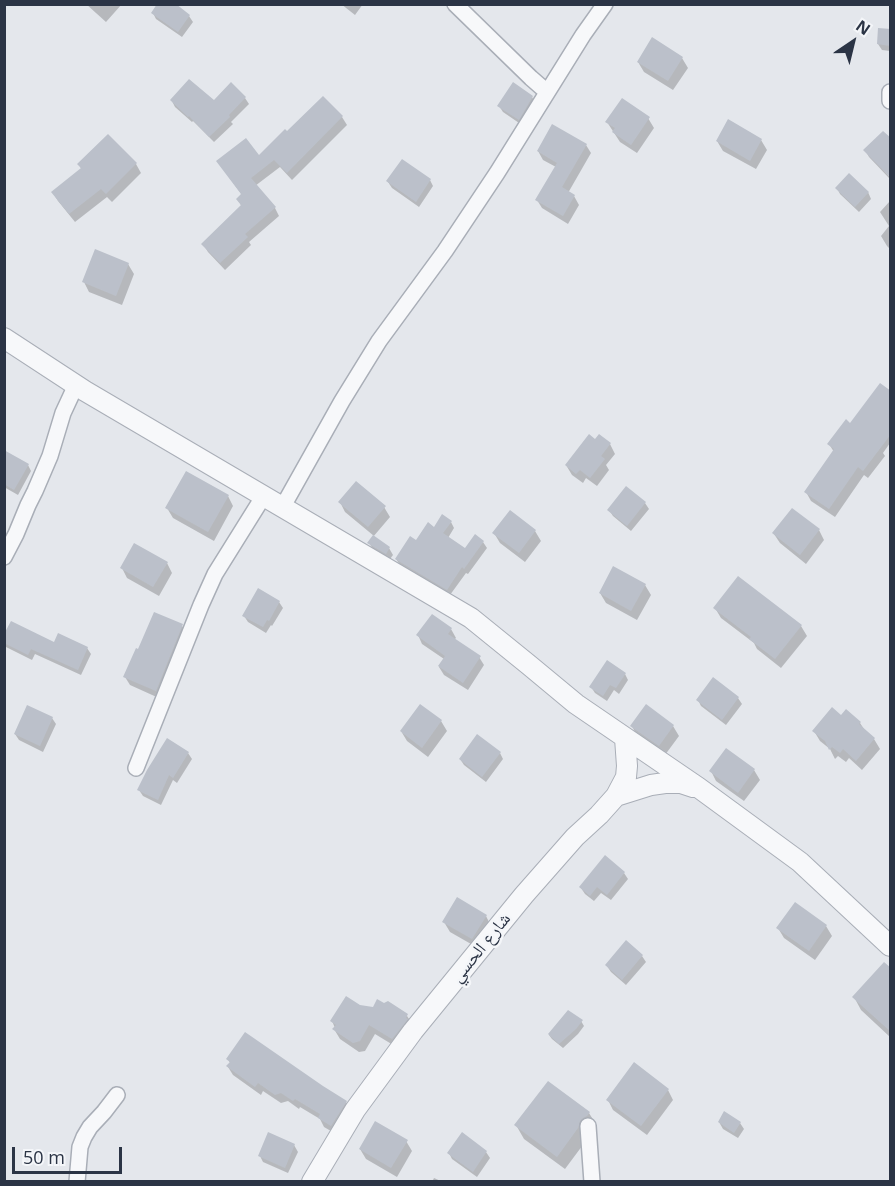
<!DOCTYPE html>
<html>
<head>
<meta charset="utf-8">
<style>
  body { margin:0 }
  #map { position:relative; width:895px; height:1186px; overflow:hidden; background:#e4e7ec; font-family:"Open Sans",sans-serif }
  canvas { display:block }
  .frame { position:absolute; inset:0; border:6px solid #2b3445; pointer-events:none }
  .north { position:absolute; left:823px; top:12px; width:60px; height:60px; -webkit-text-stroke:4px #f4f6f9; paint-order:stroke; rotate:35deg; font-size:16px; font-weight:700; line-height:24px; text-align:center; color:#2b3445 }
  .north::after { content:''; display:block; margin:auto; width:21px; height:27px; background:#2b3445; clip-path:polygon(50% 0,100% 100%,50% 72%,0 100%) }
  .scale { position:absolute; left:12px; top:1147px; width:110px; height:27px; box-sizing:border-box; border:3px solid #2b3445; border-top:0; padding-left:8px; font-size:18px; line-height:21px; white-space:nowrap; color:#2b3445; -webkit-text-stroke:4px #f4f6f9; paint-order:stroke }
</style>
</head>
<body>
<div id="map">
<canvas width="895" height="1186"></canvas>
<div class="frame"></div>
<div class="north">N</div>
<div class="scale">50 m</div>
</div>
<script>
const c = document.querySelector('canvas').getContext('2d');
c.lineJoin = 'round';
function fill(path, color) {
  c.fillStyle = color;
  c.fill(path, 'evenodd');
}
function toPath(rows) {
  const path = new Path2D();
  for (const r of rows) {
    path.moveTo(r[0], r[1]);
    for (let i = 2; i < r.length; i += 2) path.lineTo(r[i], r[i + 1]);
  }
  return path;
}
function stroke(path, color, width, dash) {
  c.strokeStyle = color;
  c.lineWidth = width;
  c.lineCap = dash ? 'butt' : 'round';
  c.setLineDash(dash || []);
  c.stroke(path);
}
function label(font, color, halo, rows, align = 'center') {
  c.font = font + ' "Open Sans","Noto Naskh Arabic",sans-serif';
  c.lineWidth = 5;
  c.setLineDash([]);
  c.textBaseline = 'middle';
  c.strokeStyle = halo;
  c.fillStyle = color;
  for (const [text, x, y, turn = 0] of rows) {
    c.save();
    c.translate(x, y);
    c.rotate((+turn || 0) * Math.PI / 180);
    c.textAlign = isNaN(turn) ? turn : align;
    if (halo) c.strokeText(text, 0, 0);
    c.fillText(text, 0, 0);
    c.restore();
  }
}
fill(toPath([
  [86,4,122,4,106,22],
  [341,4,363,4,355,15],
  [153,13,189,16,193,22,182,37,156,19],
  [890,30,890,51,882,50,878,44],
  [682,58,688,68,673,90,644,72,638,62],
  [532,97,536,104,522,125,503,112,499,106],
  [245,98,249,104,231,122,233,124,214,142,193,121,192,122,175,107,172,101,214,102],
  [323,98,342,117,347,125,292,180,280,167,255,186,275,208,279,216,249,242,251,245,225,270,208,252,203,244,242,207,238,200,242,195,218,162,259,157,287,133],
  [648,118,654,128,637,153,620,142,607,122],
  [108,136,136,164,141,173,112,202,107,197,75,222,58,201,53,193,82,170,79,165],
  [761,140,767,150,756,169,723,151,717,141],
  [586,145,591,153,568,193,574,196,579,205,568,224,542,208,537,200,556,167,543,160,538,151],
  [865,150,890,177,889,178,869,157],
  [430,180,433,186,419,207,392,188,388,182],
  [837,188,868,192,871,199,859,212,840,194],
  [890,201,890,249,887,246,881,236,889,226,880,212],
  [128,264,134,274,122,305,89,292,84,282],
  [890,393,890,443,883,453,885,456,868,478,864,475,835,517,811,501,806,492,834,452,829,444],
  [596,441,610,444,615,454,606,465,609,470,597,486,586,478,583,483,572,475,566,465],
  [4,452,28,465,31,471,18,495,4,487],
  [228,496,233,506,214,541,173,518,167,508],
  [340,502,384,507,390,517,373,537,389,548,393,555,390,559,373,549,369,543,374,536,345,512],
  [645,503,649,509,631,531,613,516,609,510],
  [511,512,535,531,541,541,525,562,500,543,494,533],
  [451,522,454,528,448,538,465,550,483,542,487,548,468,574,466,573,450,595,400,565,396,559,434,529],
  [819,530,824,540,806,564,780,543,774,534],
  [167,563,172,573,159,596,127,578,122,568],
  [645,585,651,595,637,620,606,603,600,593],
  [279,602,283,608,272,626,271,625,266,633,248,622,244,616],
  [715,608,801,626,807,636,781,668,757,649,754,643,721,618],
  [182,626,187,634,161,699,130,685,125,677],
  [451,629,456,638,454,640,479,657,484,665,468,690,444,675,439,667,444,659,422,644,418,635],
  [4,638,87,648,91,654,81,675,35,654,32,660,6,647,4,644],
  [625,674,628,680,619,694,614,690,607,701,595,693,591,687],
  [713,679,738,698,742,704,726,725,701,706,698,700],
  [420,706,441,721,447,731,428,757,407,741,401,731],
  [842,717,860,723,866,732,874,739,880,749,862,770,849,758,846,762,838,756,835,759,830,749,820,741,814,731],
  [52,718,56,724,43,752,19,740,15,734],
  [632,726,673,726,679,736,665,755,637,736],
  [188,753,192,759,177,783,173,780,161,805,143,796,139,790],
  [500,753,503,759,486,782,464,765,460,759],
  [754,770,760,780,744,801,716,781,711,771],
  [624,873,628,879,611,900,601,893,594,901,585,894,581,888],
  [795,904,826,926,832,936,815,960,784,938,778,928],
  [486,916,491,926,478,948,450,932,444,922],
  [642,956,646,962,626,985,611,972,607,966],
  [890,970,890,1037,861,1010,854,997],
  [359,1007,407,1016,413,1025,398,1048,375,1034,365,1051,359,1052,340,1039,334,1029,335,1028,332,1021],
  [581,1021,584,1026,578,1034,563,1048,552,1039,549,1035],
  [228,1059,346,1102,351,1111,336,1134,324,1127,320,1119,300,1107,299,1109,288,1101,281,1103,263,1091,261,1095,233,1075,228,1067,230,1063],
  [548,1083,589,1113,597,1126,565,1169,524,1139,516,1125],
  [668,1090,673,1100,647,1135,613,1110,608,1100],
  [719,1122,740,1123,744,1129,738,1138,723,1129],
  [462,1134,486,1152,490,1158,477,1177,452,1159,449,1153],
  [406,1141,412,1151,397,1177,366,1159,360,1149],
  [294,1145,298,1152,288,1173,263,1162,260,1156],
  [434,1178,443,1182,432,1182]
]), '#0003');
fill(toPath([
  [157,4,176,4,190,15,178,32,151,13],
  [878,28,891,29,891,46,877,44],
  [652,37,683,57,668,81,637,62],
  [189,79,214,100,231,82,246,97,229,115,230,117,209,137,189,116,188,117,170,100],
  [513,82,533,96,519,120,497,106],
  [323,96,343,116,287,173,274,160,251,178,276,207,245,234,248,237,220,263,201,244,241,205,236,199,241,194,216,161,246,138,259,155,285,129,287,131],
  [622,98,650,117,631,145,612,132,615,128,605,122],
  [728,119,762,139,750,161,716,141],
  [552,124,587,144,562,187,575,195,563,216,535,200,557,163,537,151],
  [883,131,891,138,891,178,863,150],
  [108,134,137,163,106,194,101,189,69,214,51,192,81,168,77,164],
  [402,159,431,179,416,202,386,181],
  [849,173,869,192,855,207,835,188],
  [95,249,129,263,116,296,82,282],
  [880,383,891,391,891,434,863,471,858,467,829,509,804,492,834,449,827,444,846,419,850,423],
  [589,434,595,439,599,434,611,443,601,456,605,459,590,478,580,470,576,474,565,465],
  [4,450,29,464,14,490,4,484],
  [186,471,229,495,208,532,165,508],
  [356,481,386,506,368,527,338,502],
  [626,486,646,502,627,526,607,510],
  [792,508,820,529,800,555,772,533],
  [510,510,536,530,519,553,492,533],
  [442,514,452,521,443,533,465,548,475,534,484,541,464,569,462,567,447,590,395,559,410,536,416,540,428,522,434,527],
  [373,535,390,547,386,554,367,543],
  [134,543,168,562,153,587,120,568],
  [613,566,646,584,631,611,599,593],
  [738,576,802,625,775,659,749,639,751,637,713,608],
  [258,588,280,601,269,621,267,620,263,627,242,616],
  [154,612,183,624,156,691,123,677,136,648,138,649],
  [432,614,452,628,448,634,481,656,463,683,438,666,445,656,416,635],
  [11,621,54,642,58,633,88,647,78,670,31,649,28,655,4,643,4,634],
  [607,660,626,673,616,688,610,685,603,696,589,687],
  [713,677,739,697,722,720,696,700],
  [420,704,442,720,422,748,400,731],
  [646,704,674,725,659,746,630,726],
  [27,705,53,717,40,746,14,734],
  [832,707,841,715,846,709,861,722,859,724,875,738,856,761,843,749,840,753,832,747,829,750,825,741,812,731],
  [477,734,501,752,482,777,459,759],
  [167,738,189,752,173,778,169,775,158,800,137,790,147,770],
  [726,748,755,769,738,793,709,771],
  [605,855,625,872,607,895,597,887,590,896,579,887],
  [457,897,487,915,472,939,442,922],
  [795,902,827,925,809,951,776,928],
  [626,940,643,955,622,980,605,965],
  [884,962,891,968,891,1032,852,997],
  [346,996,360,1005,373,1007,377,999,384,1003,388,1001,408,1014,406,1018,408,1019,392,1039,369,1025,360,1041,353,1043,332,1029,336,1025,330,1021],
  [568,1010,583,1020,576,1029,559,1044,548,1034],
  [245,1032,323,1086,347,1101,331,1126,318,1118,320,1114,295,1099,293,1101,281,1093,275,1095,258,1083,255,1087,226,1066,230,1062,226,1059],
  [634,1062,669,1089,641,1126,606,1100],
  [548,1081,590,1112,587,1116,583,1118,580,1121,578,1128,557,1157,514,1125],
  [724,1111,741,1122,734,1133,718,1122],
  [375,1121,408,1140,391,1168,359,1149],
  [268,1132,295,1144,285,1168,258,1156],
  [462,1132,487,1151,473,1172,447,1153]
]), '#bbc0ca');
const minor = toPath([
  [455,4,531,78,547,92],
  [890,92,890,101],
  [282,508,342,401,379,341,445,251,497,173,583,35,605,4],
  [4,557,16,534,28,505,35,491,50,456,63,413,76,385],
  [136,768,201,605,215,574,263,497],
  [588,1126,592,1182],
  [77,1182,80,1147,84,1137,90,1127,104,1112,117,1095]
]);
const tertiary = toPath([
  [4,338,85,391,471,618,529,665,576,704,699,788,800,862,890,946],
  [616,796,626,777,627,766,625,738],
  [312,1182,355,1110,413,1031,524,895,575,837,599,815,616,796,651,785,665,783,681,783,693,787]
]);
stroke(minor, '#a9aeb7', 18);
stroke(tertiary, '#a9aeb7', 22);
stroke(minor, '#f7f8fa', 15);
stroke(tertiary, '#f7f8fa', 20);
label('18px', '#2b3445', '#f4f6f9', [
  ["شارع الحسي",481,948,-51]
]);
</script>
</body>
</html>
